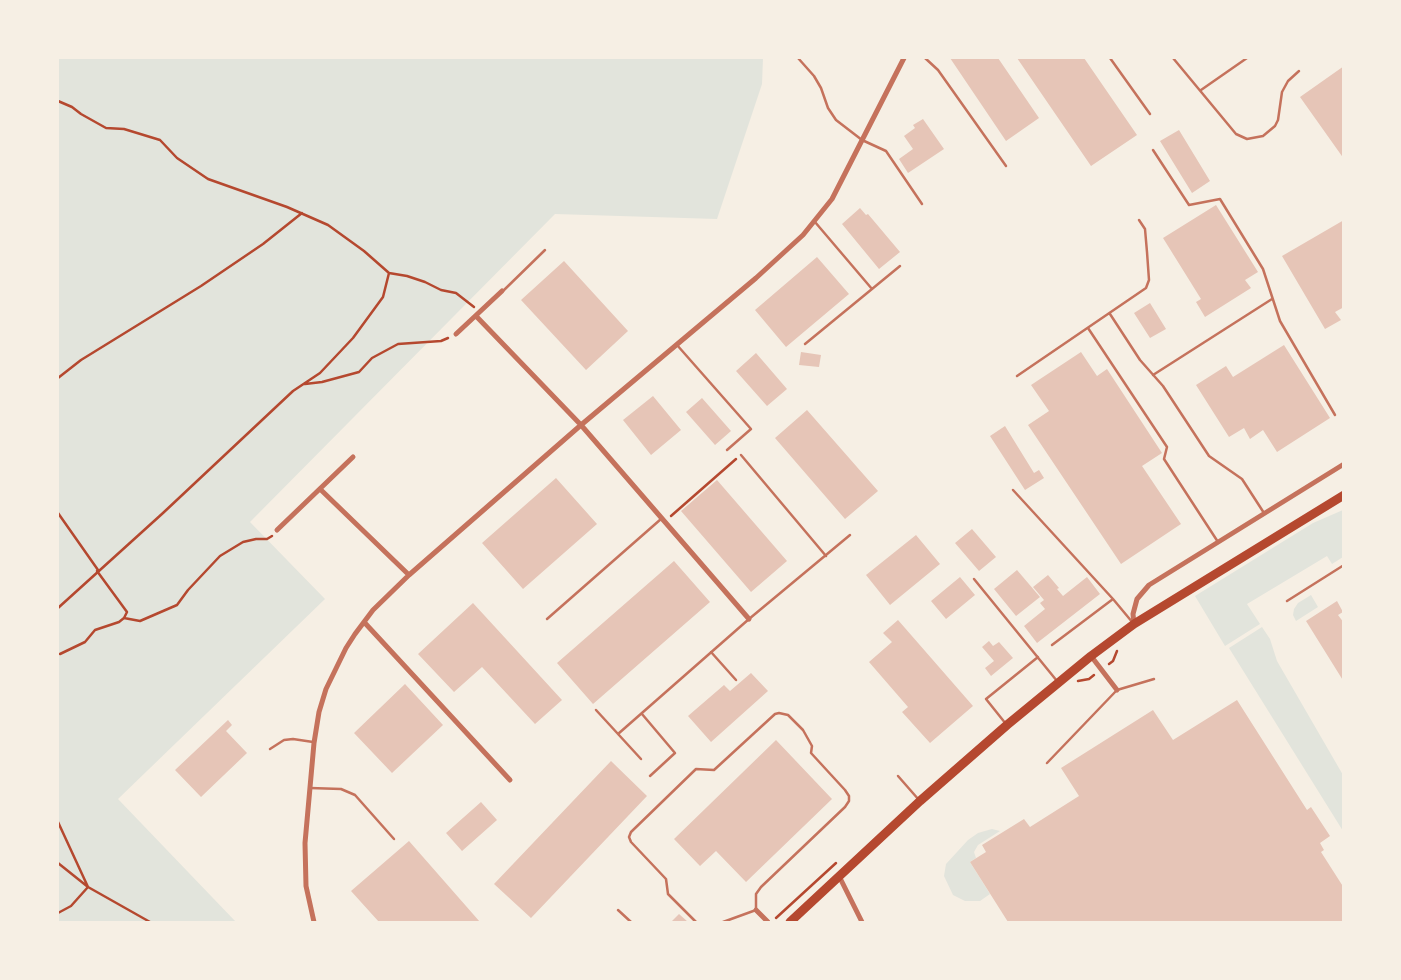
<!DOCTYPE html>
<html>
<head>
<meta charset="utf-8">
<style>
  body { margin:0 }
  #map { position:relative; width:1401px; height:980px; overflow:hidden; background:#f6efe4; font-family:"Times New Roman",serif }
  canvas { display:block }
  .frame { position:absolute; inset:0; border:59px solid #f6efe4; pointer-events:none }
</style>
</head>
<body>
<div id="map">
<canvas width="1401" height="980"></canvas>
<div class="frame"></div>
</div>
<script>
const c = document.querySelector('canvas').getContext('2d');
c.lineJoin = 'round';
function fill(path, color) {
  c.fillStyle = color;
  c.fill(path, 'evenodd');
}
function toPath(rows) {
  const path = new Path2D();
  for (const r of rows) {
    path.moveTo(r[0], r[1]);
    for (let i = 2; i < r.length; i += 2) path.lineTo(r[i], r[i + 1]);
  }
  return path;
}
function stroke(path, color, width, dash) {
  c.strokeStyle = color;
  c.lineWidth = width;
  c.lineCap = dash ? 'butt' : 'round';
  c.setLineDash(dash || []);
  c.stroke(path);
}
fill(toPath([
  [58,58,763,58,762,84,717,219,555,214,250,522,325,599,118,799,236,922,58,922],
  [1343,510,1343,557,1332,564,1327,556,1247,604,1260,624,1225,646,1195,596,1313,523],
  [1311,595,1318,607,1296,621,1293,615,1294,609,1298,603],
  [1262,627,1270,639,1277,661,1343,775,1343,831,1229,648],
  [992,829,1000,831,978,845,974,852,976,858,970,862,990,894,980,901,965,901,953,895,944,876,946,864,968,840,978,833]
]), '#e2e4dc');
fill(toPath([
  [950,58,998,58,1039,118,1006,141],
  [1017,58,1084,58,1137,135,1091,166],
  [1344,66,1344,159,1300,97],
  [923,119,944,149,908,173,899,159,913,149,904,136,915,128,913,125],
  [1179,130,1210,181,1192,193,1160,141],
  [1216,205,1258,272,1245,280,1251,288,1205,317,1196,302,1201,299,1163,238],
  [860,208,866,215,868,214,900,252,879,269,842,224],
  [1344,220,1344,307,1335,312,1341,320,1325,329,1282,256],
  [817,257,849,294,786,347,755,310],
  [564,261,628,331,586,370,521,300],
  [1150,303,1166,329,1150,338,1134,313],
  [1284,345,1330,418,1277,452,1263,430,1250,439,1244,428,1229,437,1196,385,1226,366,1233,377],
  [801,352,821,355,819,367,799,365],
  [1081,352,1097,376,1107,369,1162,453,1142,466,1181,524,1121,564,1028,425,1049,411,1031,385],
  [756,353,787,389,767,406,736,371],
  [653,396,681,430,651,455,623,420],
  [702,398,731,431,715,445,686,412],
  [807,410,878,491,845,519,775,438],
  [1005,426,1034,473,1039,470,1044,478,1025,490,990,436],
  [556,478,597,524,523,589,482,543],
  [717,480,787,561,751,592,681,511],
  [972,529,996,557,979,571,955,543],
  [916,535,940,564,890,605,866,575],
  [674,561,710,602,593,704,557,663],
  [1017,570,1040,597,1016,616,994,589],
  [1048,575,1059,588,1057,589,1063,596,1087,577,1100,594,1037,643,1024,626,1045,609,1040,603,1044,600,1033,587],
  [960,577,975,595,946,619,931,601],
  [1337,601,1343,612,1338,615,1344,623,1344,682,1306,621],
  [473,603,562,700,535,724,482,667,454,692,418,654],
  [898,620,973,706,930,743,902,712,908,707,869,662,892,642,883,633],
  [989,641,993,646,999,642,1013,658,991,676,985,668,994,661,982,647],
  [751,673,768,691,711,742,688,716,724,685,730,691],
  [405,684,443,725,392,773,354,733],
  [1237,700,1307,810,1311,807,1330,836,1320,843,1324,850,1321,852,1344,888,1344,922,1008,922,970,862,986,852,982,845,1024,819,1030,827,1079,796,1061,768,1153,710,1173,740],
  [228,720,232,725,226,731,247,753,201,797,175,770],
  [776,740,832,799,746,882,716,851,700,866,674,839],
  [611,761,647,796,531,918,494,884],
  [481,802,497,820,462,851,446,833],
  [409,841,480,922,379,922,351,891],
  [679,914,688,922,671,922]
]), '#e6c5b7');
stroke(toPath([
  [58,101,72,107,81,114,106,128,124,129,160,140,177,158,208,179,287,207,328,225,364,251,389,273,383,297,353,338,320,373,293,391,163,513,58,608],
  [389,273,407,276,425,282,441,290,456,293,474,307],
  [58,378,81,360,201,286,263,244,302,213],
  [305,384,322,382,359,372,372,358,398,344,441,341,448,338],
  [58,513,98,570],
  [671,516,736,459],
  [97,571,127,612,124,618,140,621,177,605,188,590,220,556,243,542,256,539,267,539,272,536],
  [60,654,85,642,95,630,119,622,124,618],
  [1109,664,1113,661,1117,651],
  [1078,681,1089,679,1094,675],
  [58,822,88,887,71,906,58,913],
  [58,863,88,887,150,922],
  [776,918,836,863]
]), '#b5482f', 2.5);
stroke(toPath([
  [798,58,814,76,821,88,828,108,836,120,862,140,886,151,922,204],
  [925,58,938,70,1006,166],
  [1110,58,1150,114],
  [1173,58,1236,134,1247,139,1263,136,1275,126,1278,120,1282,92,1288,81,1299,71],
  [1201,90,1247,58],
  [1153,150,1189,205,1220,199,1263,269,1280,321,1335,415],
  [815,222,872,289],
  [503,291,545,250],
  [1110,314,1140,360,1163,386,1209,456,1242,479,1264,513],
  [1088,328,1167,447,1164,459,1218,542],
  [805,344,900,266],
  [677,345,751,429,727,450],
  [1153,375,1272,299],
  [1017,376,1146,288,1149,280,1147,252,1145,229,1139,220],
  [741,455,826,556],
  [1013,490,1113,599,1133,623],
  [974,579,1057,681],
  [1287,601,1344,565],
  [547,619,661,519],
  [1052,645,1113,599],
  [711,652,736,680],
  [596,710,641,759],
  [642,714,675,753,650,776],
  [1006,724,986,699,1038,657],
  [618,734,749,619,850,535],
  [270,749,284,740,293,739,313,742],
  [1047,763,1117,690,1154,679],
  [898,776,919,800],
  [310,788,341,789,355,795,394,839],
  [618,910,631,922],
  [696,922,668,894,666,879,631,842,629,837,631,832,696,769,714,770,775,714,779,713,788,715,803,730,812,746,811,753,845,790,849,796,849,801,845,807,761,887,756,894,756,910,723,922]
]), '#c5725c', 2.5);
stroke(toPath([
  [476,316,581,425,749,619],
  [456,334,502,291],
  [320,489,409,575],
  [277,530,353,457],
  [364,622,510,780],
  [1134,624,1133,614,1137,599,1149,585,1344,464],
  [1091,656,1117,690],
  [839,876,862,922],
  [756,910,768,922],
  [314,922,306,886,305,843,314,743,319,712,326,689,346,648,355,634,373,610,409,575,581,425,756,278,803,235,832,199,904,58]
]), '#c5725c', 5);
stroke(toPath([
  [790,922,920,801,1007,725,1091,656,1134,624,1344,495]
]), '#b5482f', 9);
</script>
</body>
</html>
